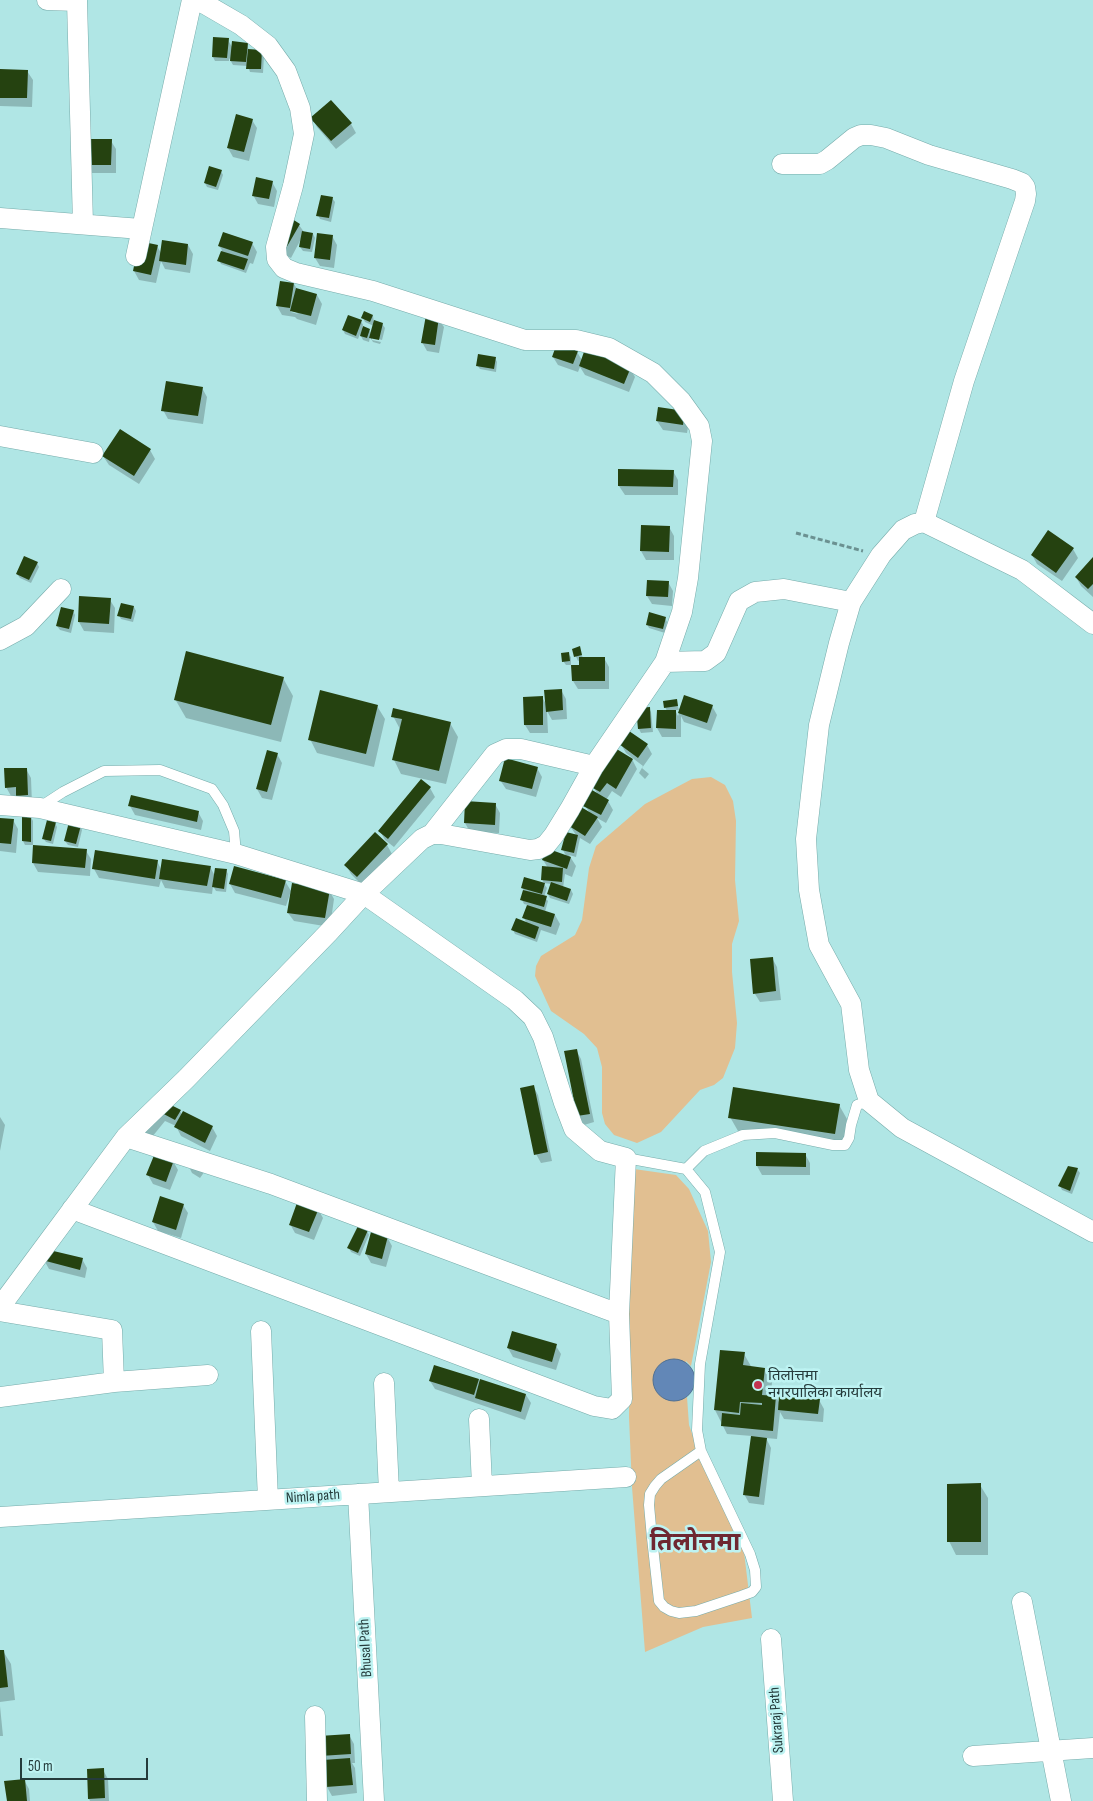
<!DOCTYPE html>
<html>
<head>
<meta charset="utf-8">
<style>
  body { margin:0 }
  #map { position:relative; width:1093px; height:1801px; overflow:hidden; background:#b0e6e5; font-family:"Sofia Sans Condensed",sans-serif }
  canvas { display:block }
  .scale { position:absolute; left:20px; top:1758px; width:128px; height:22px; box-sizing:border-box; border:2px solid #253b3b; border-top:0; padding-left:6px; font-size:15px; line-height:18px; white-space:nowrap; color:#253b3b; -webkit-text-stroke:4px #bdf3f2; paint-order:stroke }
</style>
</head>
<body>
<div id="map">
<canvas width="1093" height="1801"></canvas>
<div class="scale">50 m</div>
</div>
<script>
const c = document.querySelector('canvas').getContext('2d');
c.lineJoin = 'round';
function fill(path, color) {
  c.fillStyle = color;
  c.fill(path, 'evenodd');
}
function toPath(rows) {
  const path = new Path2D();
  for (const r of rows) {
    if (r.length === 3) {
      path.moveTo(r[0] + r[2], r[1]);
      path.arc(r[0], r[1], r[2], 0, 2 * Math.PI);
      continue;
    }
    path.moveTo(r[0], r[1]);
    for (let i = 2; i < r.length; i += 2) path.lineTo(r[i], r[i + 1]);
  }
  return path;
}
function stroke(path, color, width, dash) {
  c.strokeStyle = color;
  c.lineWidth = width;
  c.lineCap = dash ? 'butt' : 'round';
  c.setLineDash(dash || []);
  c.stroke(path);
}
function label(font, color, halo, rows, align = 'center') {
  c.font = font + ' "Sofia Sans Condensed","Noto Sans Devanagari",sans-serif';
  c.lineWidth = 5;
  c.setLineDash([]);
  c.textBaseline = 'middle';
  c.strokeStyle = halo;
  c.fillStyle = color;
  for (const [text, x, y, turn = 0] of rows) {
    c.save();
    c.translate(x, y);
    c.rotate((+turn || 0) * Math.PI / 180);
    c.textAlign = isNaN(turn) ? turn : align;
    if (halo) c.strokeText(text, 0, 0);
    c.fillText(text, 0, 0);
    c.restore();
  }
}
fill(toPath([
  [711,777,725,785,733,801,736,821,735,880,739,921,732,944,732,972,737,1023,735,1048,723,1078,714,1085,700,1090,661,1132,637,1143,614,1135,605,1124,602,1113,602,1067,597,1048,584,1034,551,1011,535,976,536,966,541,956,575,935,582,920,589,868,596,846,645,804,692,779],
  [634,1169,676,1175,689,1189,708,1231,711,1262,691,1366,686,1361,680,1400,687,1397,689,1425,702,1462,744,1552,752,1618,703,1627,645,1652,632,1487,629,1417,630,1334,628,1311]
]), '#e1bf91');
const water = toPath([
  [674,1380,21]
]);
fill(water, '#6287b7');
stroke(water, '#507092', 1);
fill(toPath([
  [228,40,232,47,247,44,249,51,262,52,264,56,263,73,250,72,248,66,233,65,229,58,229,61,215,61,213,57],
  [0,70,27,71,33,80,32,107,0,106],
  [312,118,351,124,356,133,336,149,317,127],
  [252,120,257,128,249,161,233,157,228,148],
  [111,141,116,149,116,173,92,173,87,164],
  [221,171,223,175,218,190,207,187,205,183],
  [272,182,277,191,274,207,258,204,253,195],
  [332,198,335,202,331,222,320,219,318,215],
  [299,225,304,232,313,234,315,238,312,252,303,251,300,247,301,239,291,258,277,251],
  [332,236,337,245,334,268,320,266,315,258],
  [252,243,257,252,253,264,250,263,246,273,221,264,219,260,222,250,219,246],
  [188,245,193,254,190,273,165,269,161,261,156,283,139,280,134,271,157,246,161,253],
  [294,284,297,289,317,295,322,304,316,325,297,319,295,317,282,315,277,306],
  [291,310,295,311,298,314,291,312],
  [373,316,374,322,382,324,385,328,382,340,372,337,372,340,381,342,380,344,373,342,370,337,369,342,363,340,360,334,358,339,345,334,343,330,361,321,363,325,362,328,369,330,372,334,374,326,365,322,363,318],
  [438,319,444,327,439,353,427,351,422,342],
  [577,352,582,360,630,368,635,377,629,392,585,375,580,367,578,372,558,365,553,357],
  [495,358,497,362,496,372,480,369,477,365],
  [202,388,207,397,203,424,168,419,163,410],
  [657,421,689,421,687,433,663,430],
  [150,450,155,459,139,484,109,465,103,456],
  [673,471,678,480,678,495,625,495,619,486],
  [669,527,674,536,674,560,646,560,641,551],
  [1073,549,1078,558,1062,581,1037,564,1032,555],
  [1093,559,1093,597,1081,586,1076,577],
  [37,563,39,567,31,583,20,578,17,574],
  [668,582,673,591,672,606,652,604,647,596],
  [110,600,115,608,114,633,84,631,79,622],
  [134,607,136,611,133,622,121,619,119,615],
  [73,611,75,615,71,633,60,630,57,626],
  [665,618,667,622,665,633,649,628,647,624],
  [579,648,583,658,604,658,609,667,609,689,578,689,573,681,580,666,580,660,578,661,573,650],
  [568,654,571,657,571,665,566,665,563,661],
  [283,678,293,696,281,742,186,718,175,699],
  [561,690,566,699,567,719,552,720,547,711,548,733,530,733,525,725,542,697,547,706],
  [685,697,712,706,717,715,711,731,684,722,681,716,681,737,662,737,657,728,658,711,667,711,665,707,676,700,679,710,675,710,678,716],
  [377,706,385,719,374,767,317,753,310,739],
  [649,708,651,712,653,732,641,733,639,729],
  [393,716,450,723,458,737,446,784,401,774,394,760,401,731],
  [630,732,647,745,652,754,642,768,649,774,645,779,639,773,643,766,626,753,621,744],
  [277,754,282,763,272,800,262,798,257,789],
  [631,757,637,769,621,797,612,791,606,800,608,801,613,810,606,823,597,818,602,827,590,844,580,838,576,857,569,855,576,866,572,877,565,874,563,888,571,890,573,894,569,904,550,898,548,894,551,884,544,883,542,879,548,868,543,860,566,856,563,850,576,835,570,826,590,813,585,806,598,795,594,788],
  [537,768,542,777,536,797,506,789,500,780],
  [26,769,31,778,32,804,22,804,18,796,11,796,6,787],
  [421,781,430,788,435,797,394,847,385,840,380,831],
  [466,802,495,804,500,813,499,833,470,832,465,823],
  [130,806,198,812,203,821,201,830,135,815],
  [23,817,31,817,33,821,33,845,25,845,23,841],
  [0,819,13,820,18,829,16,853,0,851],
  [55,823,57,827,53,844,46,842,43,838],
  [80,826,82,830,78,847,68,845,65,841],
  [376,834,387,845,392,854,362,885,351,874,346,865],
  [86,851,91,859,90,876,38,872,33,863],
  [157,861,161,869,210,867,215,876,226,870,228,874,226,892,216,891,213,886,212,894,165,888,161,880,159,887,99,878,94,869],
  [285,881,291,891,286,906,235,893,230,884],
  [544,884,547,888,544,897,548,901,545,912,555,915,560,924,556,935,541,930,537,942,515,934,513,930,527,924,524,918,528,905,524,904,522,900,524,891,522,887],
  [329,890,334,899,330,927,294,921,288,913],
  [772,958,777,967,781,1000,760,1002,755,994],
  [576,1050,581,1059,594,1122,584,1125,579,1116],
  [533,1086,538,1095,552,1161,541,1163,536,1154],
  [160,1101,180,1111,182,1115,212,1127,217,1136,210,1151,181,1136,176,1126,165,1121,152,1137,145,1133,140,1124],
  [839,1105,847,1119,843,1147,738,1131,730,1117],
  [0,1117,5,1125,0,1151],
  [805,1154,810,1163,810,1175,762,1175,757,1166],
  [173,1161,178,1170,170,1190,153,1184,148,1175],
  [195,1162,205,1171,200,1178,192,1173,190,1169],
  [1077,1169,1080,1173,1072,1194,1062,1190,1060,1186],
  [183,1205,188,1213,181,1238,158,1231,153,1222],
  [318,1209,323,1218,314,1240,295,1233,290,1224],
  [367,1231,369,1235,360,1256,351,1252,349,1248],
  [387,1237,392,1246,386,1267,371,1263,366,1254],
  [82,1259,87,1268,85,1278,49,1269,44,1260],
  [556,1346,561,1354,556,1370,513,1357,508,1348],
  [721,1352,744,1354,752,1368,764,1369,772,1382,771,1397,776,1397,780,1404,819,1400,824,1409,823,1422,784,1419,780,1412,777,1439,766,1438,771,1448,764,1505,749,1503,744,1494,752,1436,727,1434,715,1410],
  [434,1367,479,1380,481,1384,526,1395,531,1403,525,1420,435,1389,430,1381],
  [980,1485,988,1498,988,1555,956,1555,949,1541],
  [0,1651,3,1651,11,1664,15,1700,0,1702],
  [0,1706,3,1736,0,1736],
  [349,1735,354,1744,355,1763,352,1763,355,1768,357,1793,332,1796,327,1787,325,1763,321,1756],
  [103,1770,108,1779,109,1801,90,1801,89,1799],
  [24,1780,29,1789,30,1801,8,1801]
]), '#0003');
fill(toPath([
  [213,37,229,38,227,58,212,57],
  [232,41,248,43,246,62,230,61],
  [248,49,262,50,261,69,246,69],
  [0,69,28,70,27,98,0,98],
  [331,100,352,123,331,141,310,118],
  [236,114,253,119,244,152,227,148],
  [86,139,112,139,111,165,86,165],
  [209,166,222,170,216,187,204,183],
  [256,177,273,181,269,199,252,196],
  [321,195,333,197,329,218,316,216],
  [286,215,300,224,285,250],
  [302,231,313,233,310,249,299,247],
  [223,232,253,242,248,256,218,246],
  [317,233,333,235,330,260,314,258],
  [162,240,188,244,186,265,159,261],
  [139,241,158,245,151,275,133,271],
  [221,251,248,259,244,270,217,261],
  [280,281,294,283,290,308,276,306],
  [296,288,317,294,311,316,290,311],
  [364,311,373,315,370,322,361,318],
  [348,315,362,320,356,336,342,330],
  [426,315,439,317,435,345,421,343],
  [374,320,383,323,379,340,369,338],
  [363,326,370,329,367,338,360,336],
  [557,343,578,351,573,364,552,357],
  [585,349,631,367,624,384,579,366],
  [478,354,496,357,494,369,476,366],
  [166,381,203,387,198,416,161,411],
  [658,407,685,411,683,425,656,421],
  [120,429,151,449,134,476,102,456],
  [618,469,674,470,673,487,618,486],
  [641,525,670,526,669,552,640,551],
  [1048,530,1074,548,1056,573,1031,555],
  [24,556,38,562,29,580,16,574],
  [1093,557,1093,584,1088,589,1075,577],
  [647,580,669,581,668,597,646,596],
  [79,596,111,598,109,624,78,622],
  [121,603,134,606,131,619,117,616],
  [61,607,74,610,69,629,56,626],
  [649,612,666,617,663,629,646,625],
  [580,646,582,655,574,657,572,649],
  [186,651,284,677,271,725,174,700],
  [569,652,570,661,562,662,561,653],
  [579,657,605,657,605,681,572,681,571,665,579,665],
  [562,689,563,710,546,712,544,690],
  [320,690,378,705,366,754,308,740],
  [684,695,713,705,707,723,678,713],
  [543,696,543,725,524,725,523,697],
  [677,699,678,706,664,708,663,701],
  [650,707,651,728,638,729,636,708],
  [393,708,451,722,439,771,392,760,402,719,391,717],
  [657,710,676,710,676,729,656,728],
  [629,731,648,744,638,758,619,744],
  [615,748,633,759,616,789,607,783,600,792,593,788],
  [267,750,278,753,267,792,256,789],
  [505,758,538,767,532,789,499,781],
  [4,768,27,768,28,795,16,796,16,787,5,788],
  [421,779,431,787,388,839,378,831],
  [592,790,609,800,601,815,583,806],
  [131,795,199,811,197,822,128,806],
  [465,801,496,803,495,825,464,823],
  [581,807,598,817,585,836,569,826],
  [22,816,31,816,31,842,22,841],
  [0,818,14,819,11,844,0,843],
  [47,820,56,822,51,841,42,839],
  [69,822,81,825,76,844,64,841],
  [375,832,388,844,357,877,344,865],
  [566,832,578,835,574,853,561,850],
  [33,845,87,849,85,868,32,863],
  [546,848,571,857,567,869,542,860],
  [95,850,158,860,155,879,92,869],
  [162,859,211,866,207,886,159,879],
  [234,866,286,880,281,898,229,884],
  [542,866,563,868,562,882,541,880],
  [215,868,227,869,224,889,212,887],
  [524,877,545,883,542,894,521,888],
  [551,882,571,889,567,901,547,894],
  [292,883,330,889,325,918,287,913],
  [523,890,547,896,544,907,520,900],
  [527,905,555,914,551,927,522,918],
  [516,918,539,927,535,939,511,930],
  [773,957,776,991,753,994,750,959],
  [577,1049,590,1114,577,1116,564,1051],
  [534,1085,548,1152,534,1155,520,1088],
  [733,1087,840,1104,835,1134,728,1118],
  [159,1099,181,1110,175,1120,160,1112],
  [183,1111,213,1126,205,1143,174,1127],
  [756,1152,806,1153,806,1167,756,1166],
  [155,1153,174,1160,166,1182,146,1175],
  [1068,1166,1078,1168,1070,1191,1058,1186],
  [160,1196,184,1204,176,1230,152,1222],
  [298,1200,319,1208,309,1232,289,1225],
  [358,1226,368,1230,358,1253,347,1248],
  [371,1232,388,1236,382,1259,365,1254],
  [45,1249,83,1258,80,1270,42,1260],
  [512,1331,557,1344,552,1362,507,1348],
  [720,1350,745,1352,743,1365,765,1368,762,1395,776,1396,773,1431,721,1426,722,1413,740,1415,741,1403,762,1405,762,1403,740,1402,739,1413,714,1410],
  [434,1365,479,1379,474,1395,429,1381],
  [480,1379,526,1394,521,1412,475,1398],
  [779,1396,820,1399,818,1414,778,1410],
  [751,1436,767,1438,759,1497,743,1495],
  [981,1483,981,1542,947,1542,947,1484],
  [0,1650,4,1650,8,1687,0,1688],
  [350,1734,351,1754,320,1756,319,1736],
  [350,1758,353,1785,326,1787,323,1760],
  [104,1768,105,1798,88,1799,87,1769],
  [25,1779,27,1801,7,1801,4,1781]
]), '#254210');
const lane = toPath([
  [40,807,63,792,104,771,160,770,212,789,223,805,234,831,236,854],
  [626,1158,686,1169,705,1192,720,1252,700,1364,697,1430,701,1451,750,1554,755,1570,756,1587,752,1592,741,1596,696,1611,679,1613,671,1611,664,1607,659,1601,652,1538,649,1505,650,1494,655,1486,661,1479,701,1451],
  [686,1169,704,1151,743,1135,775,1133,833,1145,845,1145,849,1138,851,1125,857,1105,869,1101]
]);
const street = toPath([
  [47,0,77,1,83,224],
  [782,164,820,164,827,160,854,138,861,135,871,135,886,138,929,155,1012,179,1022,183,1025,187,1026,194,1025,201,964,381,924,522],
  [0,218,141,229],
  [136,256,192,0],
  [0,436,93,453],
  [851,602,839,643,819,725,806,839,809,890,819,945,851,1004,859,1070,869,1101,902,1128,1093,1232],
  [0,640,26,626,61,589],
  [665,662,705,661,716,653,739,601,755,592,784,589,851,602,881,555,903,530,915,524,924,522,1022,570,1093,624],
  [0,805,40,808,236,854,364,894,515,1000,533,1017,543,1037,564,1103,574,1129,600,1151,626,1158,619,1314,622,1399,612,1409,594,1406,72,1209],
  [432,834,495,754,506,749,521,749,594,766],
  [126,1137,271,1184,619,1314],
  [0,1307,126,1137,186,1079,329,932,364,894,422,839,432,834,441,834,530,850,538,849,546,845,554,835,570,809,594,766,665,662,682,612,688,578,702,441,699,426,681,401,653,373,609,348,576,340,525,340,373,291,296,273,284,268,277,259,276,247,293,186,304,134,300,108,286,71,268,46,241,25,198,0],
  [0,1311,112,1330,114,1382],
  [261,1331,268,1500],
  [384,1383,389,1492],
  [0,1397,114,1382,208,1375],
  [479,1419,482,1486],
  [358,1494,374,1801],
  [0,1517,626,1477],
  [1022,1602,1061,1801],
  [771,1639,783,1801],
  [315,1716,317,1801],
  [973,1756,1093,1748]
]);
stroke(lane, '#76abaa', 11);
stroke(street, '#76abaa', 21);
stroke(toPath([
  [796,533,863,551]
]), '#6b9191', 3, [5, 2.5]);
stroke(lane, '#fff', 10);
stroke(street, '#fff', 20);
for (const [x, y, r, color] of [
  [758,1385,5,"#c3324f"]
]) {
  const dot = new Path2D();
  dot.arc(x, y, r, 0, 2 * Math.PI);
  c.fillStyle = color;
  c.fill(dot);
  stroke(dot, '#bdf3f2', 2);
}
label('15px', '#253b3b', '#bdf3f2', [
  ["तिलोत्तमा",768,1376],
  ["नगरपालिका कार्यालय",768,1393]
], 'left');
label('15px', '#253b3b', '#bdf3f2', [
  ["Nimla path",313,1497,-4],
  ["Bhusal Path",366,1648,-93],
  ["Sukraraj Path",777,1720,-94]
]);
label('bold 25px', '#6e2731', '#bdf3f2', [
  ["तिलोत्तमा",695,1544]
]);
</script>
</body>
</html>
